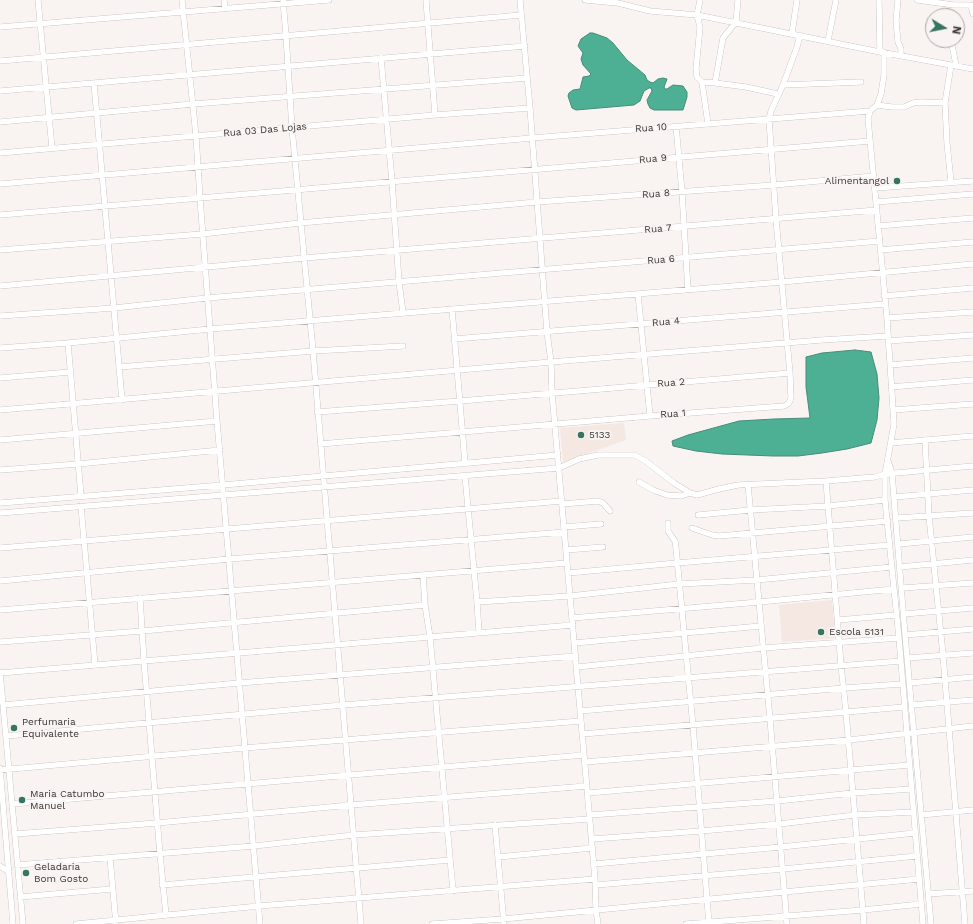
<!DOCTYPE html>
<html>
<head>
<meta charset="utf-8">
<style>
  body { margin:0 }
  #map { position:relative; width:973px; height:924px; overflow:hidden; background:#f9f3f2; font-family:"Work Sans",sans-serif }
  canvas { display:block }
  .north { position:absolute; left:925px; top:8px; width:40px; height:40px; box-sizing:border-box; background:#f9f3f2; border:1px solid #aca8a7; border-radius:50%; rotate:100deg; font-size:11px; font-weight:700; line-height:16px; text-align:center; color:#393736 }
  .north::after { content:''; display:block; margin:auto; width:14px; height:18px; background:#367562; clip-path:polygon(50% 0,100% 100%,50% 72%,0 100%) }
</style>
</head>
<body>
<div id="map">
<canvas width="973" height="924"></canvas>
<div class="north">N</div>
</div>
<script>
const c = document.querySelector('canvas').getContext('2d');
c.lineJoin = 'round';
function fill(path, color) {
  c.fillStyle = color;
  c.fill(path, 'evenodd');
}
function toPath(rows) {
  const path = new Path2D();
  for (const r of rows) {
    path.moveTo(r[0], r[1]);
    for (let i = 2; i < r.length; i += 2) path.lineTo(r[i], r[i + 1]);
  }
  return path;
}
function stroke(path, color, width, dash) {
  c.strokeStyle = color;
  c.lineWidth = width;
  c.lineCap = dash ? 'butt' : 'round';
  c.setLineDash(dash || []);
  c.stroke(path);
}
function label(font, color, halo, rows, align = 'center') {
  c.font = font + ' "Work Sans",sans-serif';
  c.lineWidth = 4;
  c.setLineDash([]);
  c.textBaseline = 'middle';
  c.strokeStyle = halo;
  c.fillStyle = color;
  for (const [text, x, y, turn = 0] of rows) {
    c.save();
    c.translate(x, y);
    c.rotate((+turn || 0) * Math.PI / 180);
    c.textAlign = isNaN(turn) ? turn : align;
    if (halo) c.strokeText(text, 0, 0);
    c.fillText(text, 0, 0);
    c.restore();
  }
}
fill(toPath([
  [624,423,626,440,563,462,560,428],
  [832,600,835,638,782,642,779,605]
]), '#f5e7e2');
const water = toPath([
  [590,33,593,33,607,38,613,43,627,60,645,75,647,80,650,82,653,83,658,79,663,78,667,79,664,87,665,89,667,89,673,85,683,86,687,92,687,97,683,110,654,110,650,108,648,104,647,100,652,91,651,88,649,88,644,91,640,101,634,105,576,110,572,108,568,96,569,93,573,90,580,89,583,77,589,76,591,74,583,65,581,59,583,53,578,46,581,39,590,33],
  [855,350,871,352,877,374,879,398,877,420,871,443,847,449,822,453,798,456,773,456,722,454,696,451,673,446,672,441,688,435,739,421,774,419,810,418,806,387,806,357,822,353,855,350]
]);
fill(water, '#4db094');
stroke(water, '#478c78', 1);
const minor = toPath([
  [38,0,52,148],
  [182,0,196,136,200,198,217,421,260,924],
  [224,0,225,8],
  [283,0,286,35,292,128,313,351,361,924],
  [426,0,435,115],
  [520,0,530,108,547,332,551,362,552,393,595,879,596,910,598,924],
  [585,0,618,3,650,11,697,15,880,52,973,69],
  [700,0,697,15,700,27,696,69,697,77,702,82,708,124],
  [879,0,880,52],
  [898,0,896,21,898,42,901,49,901,56],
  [917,0,954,5,971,5,973,14],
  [0,27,329,0],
  [792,33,797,0],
  [951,40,956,65],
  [828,41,836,0],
  [884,52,884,75,881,94,877,105,870,111,868,119,887,318,894,424,885,474,885,500,899,638,923,924],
  [381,58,392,181,399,282,403,313],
  [0,61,521,15],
  [951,65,945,103,947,143,951,182],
  [702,82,715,83,723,38,736,22,738,0],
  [94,83,122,400],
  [715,83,746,87,778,94],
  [783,85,861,82],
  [0,91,525,46],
  [877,105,892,107,904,107,913,103,921,102,945,103],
  [0,122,193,104,527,78],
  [676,126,682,192,688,290],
  [0,153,435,115,530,108],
  [0,184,532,138,870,111],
  [875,188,973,181],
  [876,202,973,194],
  [0,215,870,141],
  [878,226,973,218],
  [0,250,202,234,300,223,537,202,774,185,874,176],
  [880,250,973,242],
  [0,286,304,258,877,210],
  [638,294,650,416],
  [884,296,973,288],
  [452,309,465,463],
  [0,316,114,308,207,298,880,241],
  [887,318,973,312],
  [454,339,885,304],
  [888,341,973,335],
  [68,343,81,496],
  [0,348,68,343,210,329,782,282,973,264],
  [890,365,973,358],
  [119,367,313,351,403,346],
  [0,378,70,372],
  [891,387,973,380],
  [0,410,551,362,822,340,888,336],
  [893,410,973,404],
  [317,412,460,401,790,373],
  [0,440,217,421],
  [925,440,929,516,943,655,965,924],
  [891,443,973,436],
  [320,444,650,416,784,406,789,403,791,398,790,373,776,219,769,119,771,111,783,85,797,47,800,35],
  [888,461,892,473,905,635,931,924],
  [0,470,78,464,220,450],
  [465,476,477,602,570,596,679,584,756,580,892,567],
  [826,481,841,665,846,712,904,707],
  [639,482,653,490,667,495,681,496,690,493],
  [748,485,770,719,787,924],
  [895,497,973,490],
  [0,503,223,485,558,455],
  [562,504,598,501,603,503,610,511],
  [81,506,95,665],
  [0,513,559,468,579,459,598,455,635,455,647,462,674,483,690,493,697,495,719,489,738,485,826,481,875,477,885,474,973,466],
  [698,515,750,510,828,506,885,500],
  [897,518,973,513],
  [668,523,668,531,675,541,676,548,693,726,709,924],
  [564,527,601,524],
  [692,528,712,535,719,536,888,521],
  [899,544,973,537],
  [0,548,562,501],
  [566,550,603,547],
  [900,567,973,560],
  [568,573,677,563,890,545],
  [0,581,229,559,565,532],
  [902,588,973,583],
  [140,598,144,661,160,854,166,915],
  [477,602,479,632],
  [425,605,430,637,453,891],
  [0,610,567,563],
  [904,614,973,608],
  [572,618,759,602,894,589],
  [838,620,896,615],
  [905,635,973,629],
  [0,642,142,631,425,605,423,575],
  [574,643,761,626],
  [908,658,973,653],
  [577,667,763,648,899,638],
  [0,672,23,924],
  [0,673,573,625],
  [910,683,973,677],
  [3,705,239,683,576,656],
  [912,705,973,700],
  [580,711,844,688,902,684],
  [582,734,846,712,864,924],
  [6,736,343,705,901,661],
  [585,762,849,740,973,726],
  [0,768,13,924],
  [0,770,244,748,581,721],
  [588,793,909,765],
  [12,804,584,755],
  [590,815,777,801,853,793,911,789],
  [921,815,973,810],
  [495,825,504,924],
  [15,834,157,823,351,805,587,786],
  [592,839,701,831,779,824,855,815,913,812],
  [498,857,592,848],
  [110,858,116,924],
  [594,864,781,847,915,833],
  [17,865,254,846,354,835,590,819],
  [0,866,9,872],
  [162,885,450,860],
  [596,885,783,869,917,856],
  [928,894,973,891],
  [20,897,112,889],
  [76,924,259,906,595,879],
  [432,924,503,919,919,879],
  [686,924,863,910,921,904]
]);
stroke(minor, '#b4afad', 6);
stroke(minor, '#fff', 5.5);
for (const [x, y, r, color] of [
  [897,181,4,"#367562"],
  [581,435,4,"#367562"],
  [821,632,4,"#367562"],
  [14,728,4,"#367562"],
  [22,800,4,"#367562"],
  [26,873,4,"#367562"]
]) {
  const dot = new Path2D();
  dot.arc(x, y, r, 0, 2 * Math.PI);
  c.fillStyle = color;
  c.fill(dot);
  stroke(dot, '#f9f3f2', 1.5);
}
label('10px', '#393736', '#f9f3f2', [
  ["Rua 10",651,128,-4],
  ["Rua 03 Das Lojas",265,130,-5],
  ["Rua 9",653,159,-5],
  ["Rua 8",656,194,-4],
  ["Rua 7",658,229,-5],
  ["Rua 6",661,260,-5],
  ["Rua 4",666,322,-5],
  ["Rua 2",671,383,-5],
  ["Rua 1",673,414,-4]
]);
label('10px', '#393736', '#f9f3f2', [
  ["Alimentangol",889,181,"right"],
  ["5133",589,435],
  ["Escola 5131",829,632],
  ["Perfumaria",22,722],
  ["Equivalente",22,734],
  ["Maria Catumbo",30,794],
  ["Manuel",30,806],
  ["Geladaria",34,867],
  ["Bom Gosto",34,879]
], 'left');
</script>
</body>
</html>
